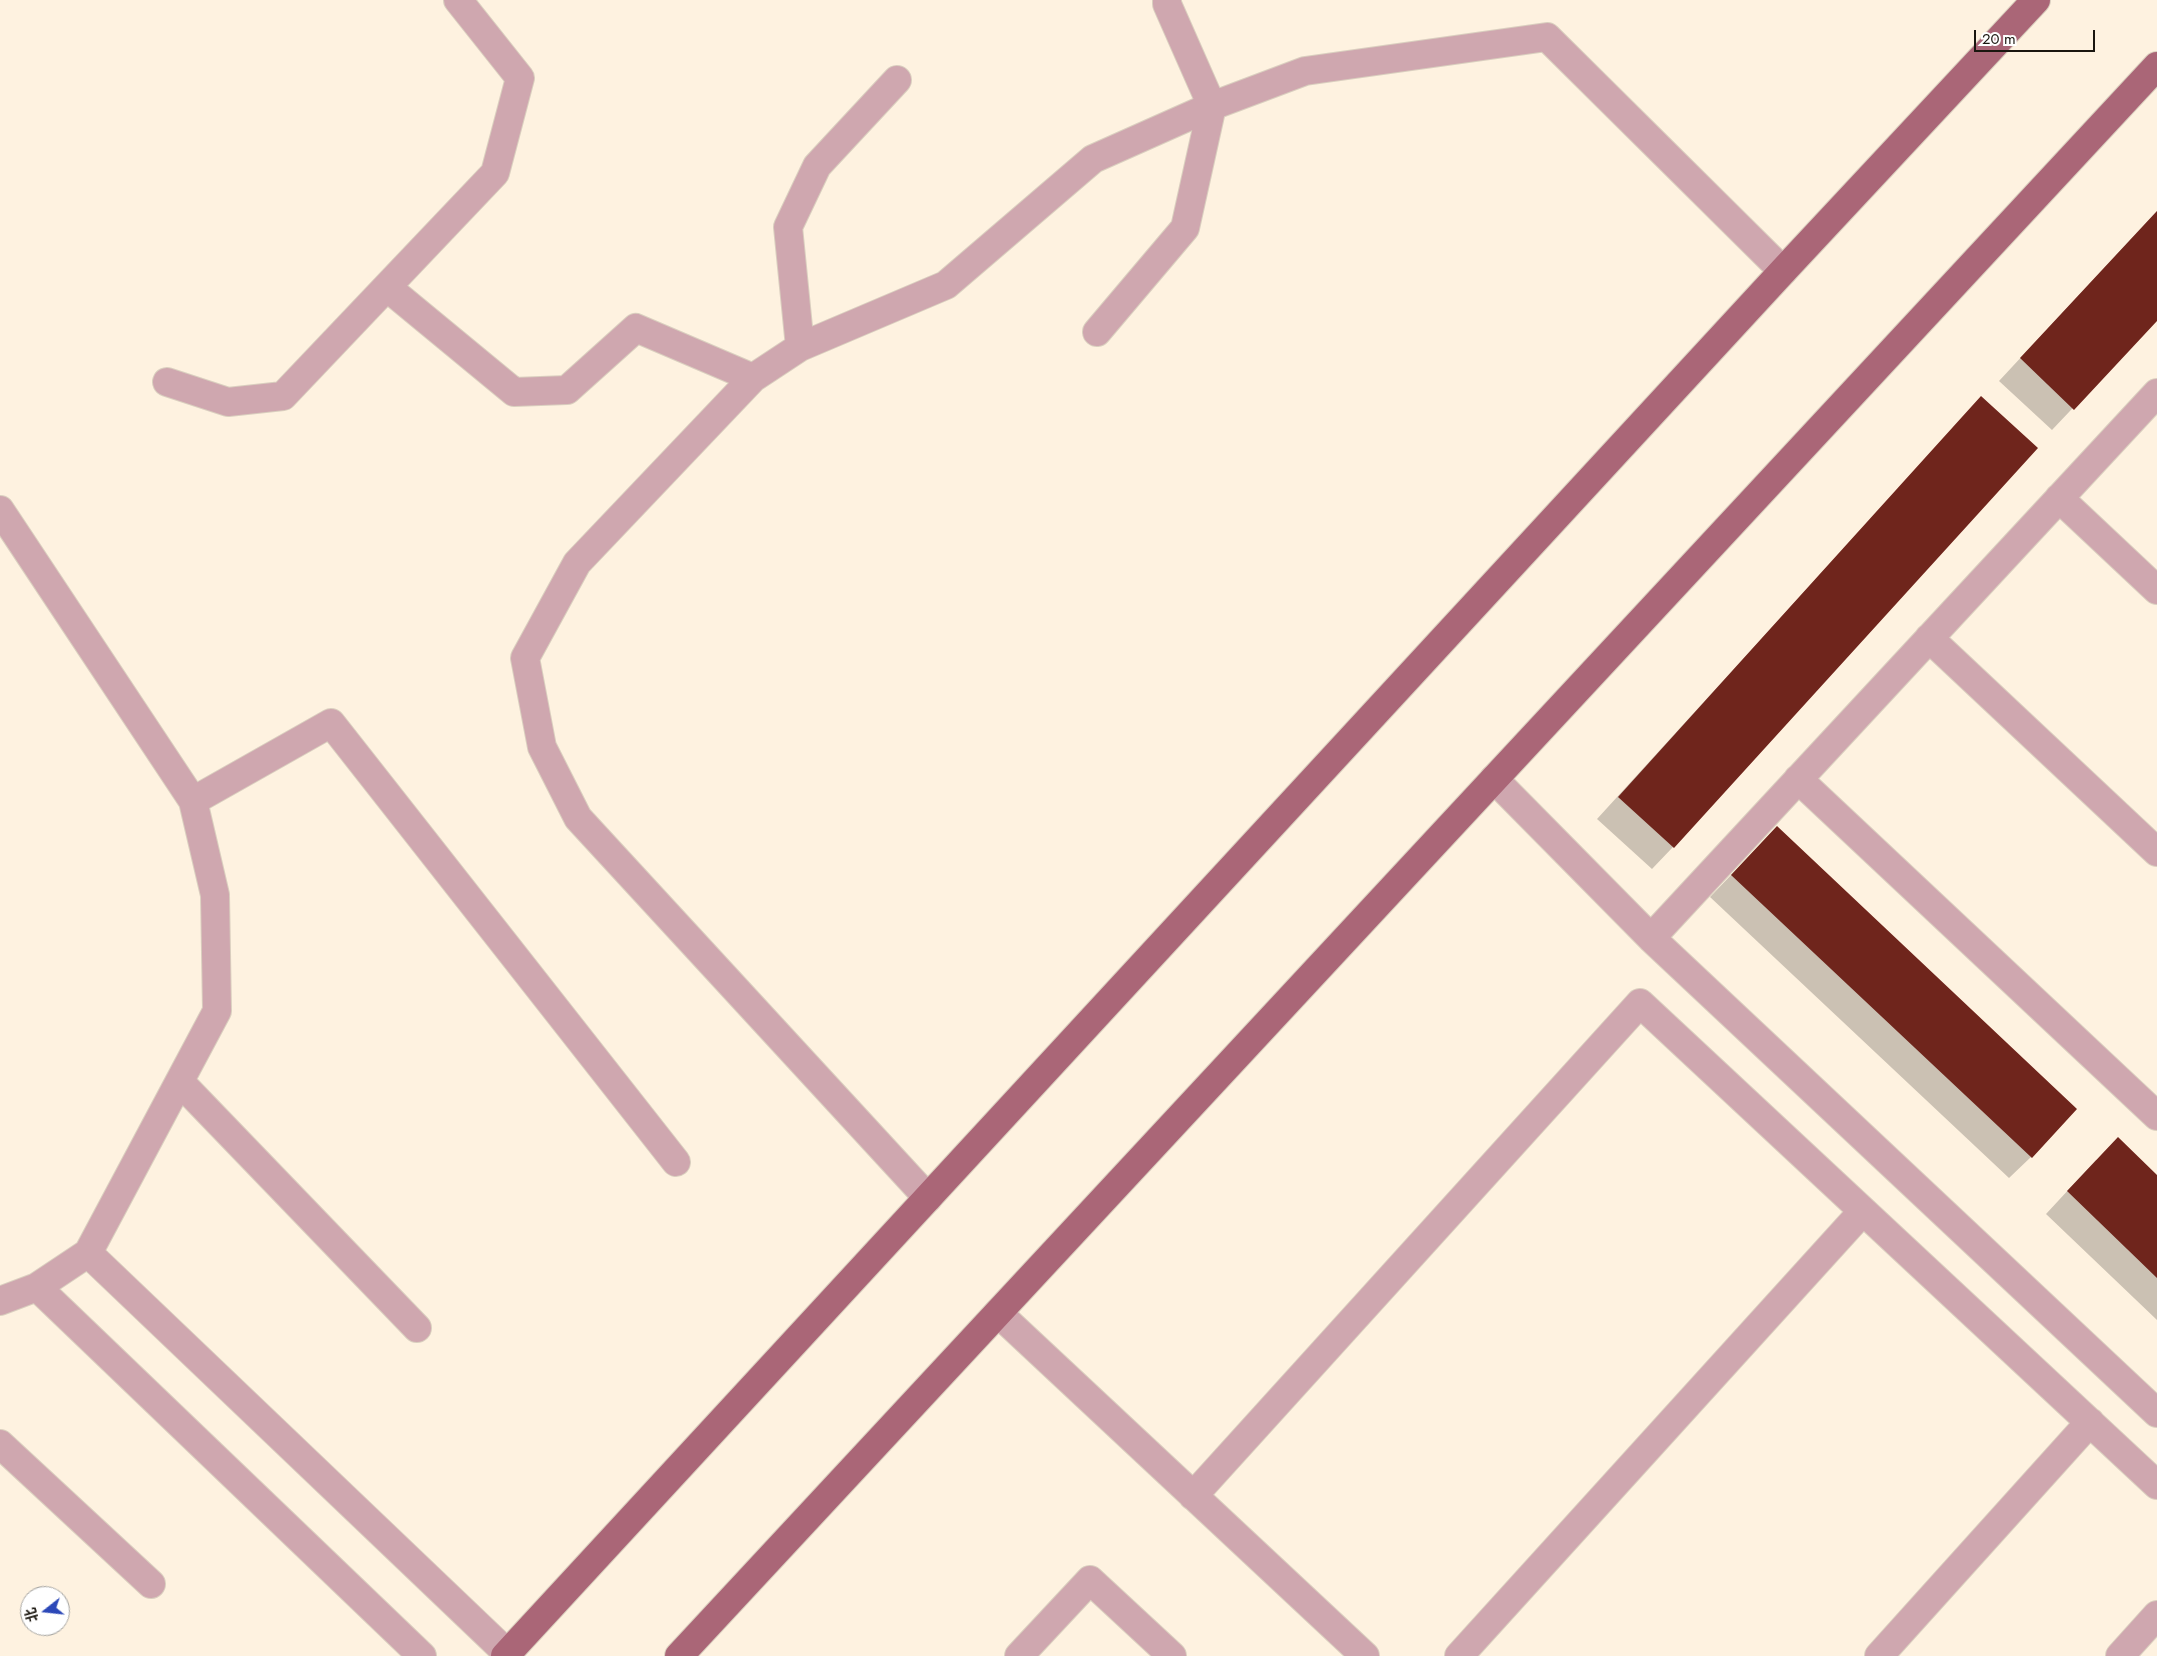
<!DOCTYPE html>
<html>
<head>
<meta charset="utf-8">
<style>
  body { margin:0 }
  #map { position:relative; width:2157px; height:1656px; overflow:hidden; background:#fef2e0; font-family:Jost,"Noto Sans SC",sans-serif }
  canvas { display:block }
  .north { position:absolute; left:20px; top:1586px; width:50px; height:50px; box-sizing:border-box; background:#fff; border:1px solid #a3a29f; border-radius:50%; rotate:254deg; font-size:14px; font-weight:700; line-height:20px; text-align:center; color:#1a160f }
  .north::after { content:''; display:block; margin:auto; width:18px; height:22px; background:#2c48b8; clip-path:polygon(50% 0,100% 100%,50% 72%,0 100%) }
  .scale { position:absolute; left:1974px; top:30px; width:121px; height:22px; box-sizing:border-box; border:2px solid #1a160f; border-top:0; padding-left:6px; font-size:15px; line-height:18px; white-space:nowrap; color:#1a160f; -webkit-text-stroke:4px #fff; paint-order:stroke }
</style>
</head>
<body>
<div id="map">
<canvas width="2157" height="1656"></canvas>
<div class="north">北</div>
<div class="scale">20 m</div>
</div>
<script>
const c = document.querySelector('canvas').getContext('2d');
c.lineJoin = 'round';
function fill(path, color) {
  c.fillStyle = color;
  c.fill(path, 'evenodd');
}
function toPath(rows) {
  const path = new Path2D();
  for (const r of rows) {
    path.moveTo(r[0], r[1]);
    for (let i = 2; i < r.length; i += 2) path.lineTo(r[i], r[i + 1]);
  }
  return path;
}
function stroke(path, color, width, dash) {
  c.strokeStyle = color;
  c.lineWidth = width;
  c.lineCap = dash ? 'butt' : 'round';
  c.setLineDash(dash || []);
  c.stroke(path);
}
fill(toPath([
  [2157,211,2157,319,2052,430,1999,381],
  [1981,398,1673,847,1652,869,1597,819],
  [1777,827,2031,1157,2009,1178,1710,897],
  [2096,1160,2157,1177,2157,1320,2046,1214]
]), '#0003');
fill(toPath([
  [2157,211,2157,321,2074,410,2020,358],
  [1981,396,2038,448,1674,848,1618,797],
  [1777,826,2077,1109,2032,1158,1731,875],
  [2118,1137,2157,1175,2157,1278,2067,1191]
]), '#6f251c');
const minor = toPath([
  [388,288,514,392,567,390,636,328,753,378],
  [1097,332,1185,228,1212,106,1167,4,1167,0],
  [800,347,788,227,817,166,897,80],
  [167,382,228,402,283,396,495,173,520,78,458,0],
  [2059,498,2157,590],
  [0,510,193,801,215,895,217,1011,88,1253,37,1287,0,1301],
  [1929,638,2157,852],
  [1494,779,1651,938,2157,1413],
  [1798,779,2157,1116],
  [193,801,331,723,676,1162],
  [1651,938,2157,393],
  [180,1082,417,1328],
  [928,1198,578,818,542,747,525,658,577,563,753,378,800,347,946,285,1093,159,1212,106,1305,71,1547,37,1783,271],
  [88,1253,508,1654],
  [37,1287,422,1656],
  [998,1313,1365,1656],
  [0,1444,151,1584],
  [1193,1496,1640,1003,2157,1485],
  [1019,1656,1090,1580,1172,1656],
  [1459,1656,1863,1211],
  [1879,1656,2090,1422],
  [2120,1656,2157,1615]
]);
const major = toPath([
  [505,1656,1783,271,2036,0],
  [679,1656,2157,66]
]);
stroke(minor, '#dacfbf', 30);
stroke(major, '#dacfbf', 30);
stroke(minor, '#cfa7af', 28);
stroke(major, '#a67', 28);
</script>
</body>
</html>
